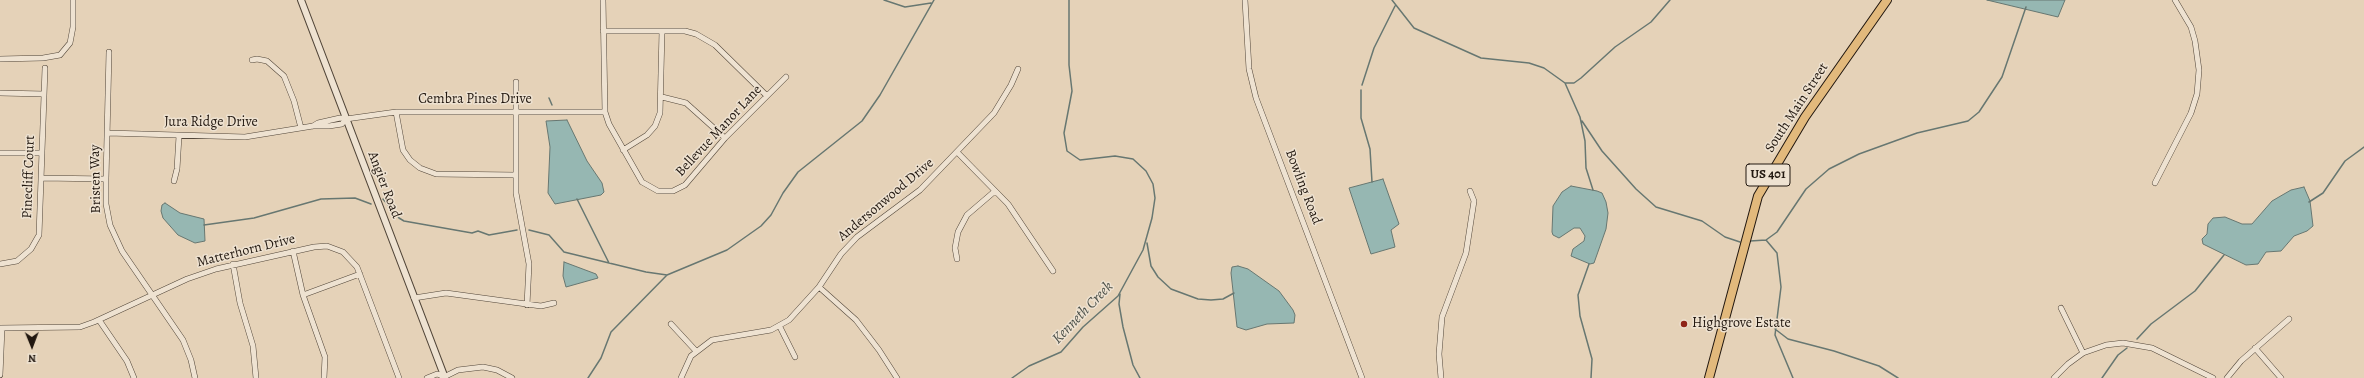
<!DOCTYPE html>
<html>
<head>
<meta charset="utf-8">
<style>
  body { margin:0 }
  #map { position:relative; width:2364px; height:378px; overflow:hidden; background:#e5d2b8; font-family:Alegreya,serif }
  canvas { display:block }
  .north { position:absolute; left:12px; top:326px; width:40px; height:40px; -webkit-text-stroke:3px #eee2d1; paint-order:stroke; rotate:179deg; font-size:11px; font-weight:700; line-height:16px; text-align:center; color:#21170f }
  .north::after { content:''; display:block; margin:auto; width:14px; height:18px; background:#21170f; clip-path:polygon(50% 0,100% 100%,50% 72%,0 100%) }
</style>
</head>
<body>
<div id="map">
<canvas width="2364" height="378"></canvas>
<div class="north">N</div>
</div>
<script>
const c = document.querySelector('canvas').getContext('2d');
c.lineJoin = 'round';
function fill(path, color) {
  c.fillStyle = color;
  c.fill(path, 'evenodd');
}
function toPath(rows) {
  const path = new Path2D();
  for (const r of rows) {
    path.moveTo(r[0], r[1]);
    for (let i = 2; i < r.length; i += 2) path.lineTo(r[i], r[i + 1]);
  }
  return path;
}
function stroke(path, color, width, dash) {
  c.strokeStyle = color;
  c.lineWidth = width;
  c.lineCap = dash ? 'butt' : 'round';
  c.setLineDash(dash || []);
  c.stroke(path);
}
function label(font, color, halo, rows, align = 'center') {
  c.font = font + ' Alegreya,serif';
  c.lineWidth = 3;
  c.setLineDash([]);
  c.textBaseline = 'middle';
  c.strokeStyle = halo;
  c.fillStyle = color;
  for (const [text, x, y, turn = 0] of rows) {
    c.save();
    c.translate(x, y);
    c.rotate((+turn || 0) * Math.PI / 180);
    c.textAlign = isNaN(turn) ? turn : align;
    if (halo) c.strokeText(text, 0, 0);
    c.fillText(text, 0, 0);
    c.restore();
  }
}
const water = toPath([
  [1987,0,2065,0,2058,17,1987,0],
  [567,120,587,161,602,183,604,192,601,195,555,204,548,193,550,147,546,121,567,120],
  [1383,179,1399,224,1391,230,1395,247,1371,254,1349,188,1383,179],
  [1571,186,1597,191,1602,193,1606,202,1608,213,1606,229,1594,263,1590,264,1571,256,1573,249,1584,241,1585,236,1580,228,1574,228,1559,238,1553,235,1552,232,1553,206,1562,192,1571,186],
  [2304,187,2310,201,2313,226,2307,231,2294,236,2281,251,2266,252,2258,264,2246,265,2203,244,2202,239,2207,234,2208,224,2213,218,2225,217,2242,224,2252,224,2272,201,2291,190,2304,187],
  [165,203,180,213,204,219,205,241,195,243,178,235,163,218,161,211,162,205,165,203],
  [564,262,596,274,598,278,566,287,563,276,564,262],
  [1238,266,1248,269,1279,291,1293,310,1295,315,1294,323,1267,324,1246,330,1237,327,1231,273,1232,267,1238,266]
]);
fill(water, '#96b7b2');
stroke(water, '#677771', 1);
stroke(toPath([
  [884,0,905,7,931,3],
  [1392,0,1414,28,1481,58,1529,63,1544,68,1565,83,1580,117,1585,141,1586,168,1593,190],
  [1565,83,1574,83,1581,78,1615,47,1651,22,1670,0],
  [1362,85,1374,48,1395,6],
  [1361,90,1361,118,1370,149,1372,182],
  [549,98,552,105],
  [1582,121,1602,151,1636,189,1656,207,1702,221,1725,237,1740,242],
  [383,199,399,218,404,221,472,233,478,231,489,235,517,230],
  [577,199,609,263],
  [2309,202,2323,193,2345,161,2364,147],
  [204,225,254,218,321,199,355,198,371,204],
  [529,230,549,235,564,252,646,272,667,275,727,250,761,226,771,215,783,193,798,172,862,121,880,95,934,0],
  [1766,240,1777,232,1806,189,1829,169,1859,154,1917,133,1968,121,1979,112,2002,77,2026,7],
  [1750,241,1766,240,1777,253,1781,287,1775,335,1793,378],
  [1147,243,1151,266,1158,277,1171,289,1198,299,1211,300,1223,299,1234,293],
  [1589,264,1578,295,1580,316,1592,359,1591,378],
  [1120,294,1119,304,1123,327,1133,365,1140,378],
  [1775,329,1788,339,1834,351,1879,366,1898,378],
  [2137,339,2151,324,2195,291,2224,255],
  [588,378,601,358,611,332,667,275],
  [1012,378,1029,366,1061,352,1083,327,1118,296,1143,250,1152,218,1155,198,1153,184,1146,171,1133,159,1115,156,1080,160,1067,151,1064,133,1072,91,1069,65,1069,0],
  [2102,378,2118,355,2127,348]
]), '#677771', 1.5);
const minor = toPath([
  [603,0,605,112,609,124,642,182,658,191,673,191,685,185,725,138,786,77],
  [1245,0,1249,69,1256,98,1362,378],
  [603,31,685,31,696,34,715,45,767,96],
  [109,52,106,179,106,204,110,225,122,251,183,340,191,360,195,378],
  [0,59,43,58,60,55,70,43,73,27,73,0],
  [252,60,257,59,267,61,284,76,294,101,301,128],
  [516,82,516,193,529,264,527,305],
  [0,93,44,94],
  [662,97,686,103,725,138],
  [396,112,403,150,410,160,420,168,436,174,516,175],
  [313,126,318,123,340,118,346,119,396,112,605,112],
  [108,133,245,137,313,126,329,126,342,124,346,119],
  [623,150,647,135,655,126,660,113,662,31],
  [0,153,42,153],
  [958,153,1008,204,1053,271],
  [42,178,106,179],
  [174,181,177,169,179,136],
  [2155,183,2191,113,2197,94,2199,70,2195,41,2191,27,2175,0],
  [293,251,303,295,325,357,324,378],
  [957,259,955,248,958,232,967,215,995,191],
  [0,264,17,261,31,249,39,235,45,68],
  [233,264,240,303,253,346,256,378],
  [819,287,856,320,879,350,897,378],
  [303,295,360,274],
  [414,298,446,293,541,306,554,303],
  [2061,308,2083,353],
  [99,320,127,361,134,378],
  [671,324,696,351],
  [780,327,795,357],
  [0,328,80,327,94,322,187,279,216,269,314,247,327,246,343,252,357,267,399,378],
  [2255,348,2281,378],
  [0,375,2,328],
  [427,378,437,374,444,376],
  [442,378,458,370,483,367,497,370,512,378],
  [681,378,691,356,712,340,771,330,789,320,819,287,841,254,857,237,920,190,994,113,1011,85,1018,69],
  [1441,378,1439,354,1442,317,1466,253,1474,201,1470,191],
  [2054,378,2068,364,2083,353,2106,345,2123,343,2152,348,2213,378],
  [2227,378,2241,361,2289,319]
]);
const tertiary = toPath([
  [301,0,445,378]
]);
const trunk = toPath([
  [1709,378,1758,196,1805,117,1887,0]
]);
stroke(minor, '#524639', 6);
stroke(tertiary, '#524639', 8);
stroke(trunk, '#21170f', 10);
stroke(minor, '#eee2d1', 5);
stroke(tertiary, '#eee2d1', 6);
stroke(trunk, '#e2b97c', 8);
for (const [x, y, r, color] of [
  [1684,324,4,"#8f2418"]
]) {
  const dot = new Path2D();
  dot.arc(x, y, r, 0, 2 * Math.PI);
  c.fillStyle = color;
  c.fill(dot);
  stroke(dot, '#eee2d1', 1.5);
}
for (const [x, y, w] of [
  [1768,175,44]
]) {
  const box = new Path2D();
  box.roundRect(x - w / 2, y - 11, w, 22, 3);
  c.fillStyle = '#eee2d1';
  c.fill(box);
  stroke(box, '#21170f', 1);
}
label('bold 13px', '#21170f', null, [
  ["US 401",1768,175]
]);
label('14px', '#21170f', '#eee2d1', [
  ["Cembra Pines Drive",475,100],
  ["South Main Street",1797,108,-57],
  ["Jura Ridge Drive",211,123],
  ["Bellevue Manor Lane",719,131,-47],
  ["Pinecliff Court",29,177,-88],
  ["Bristen Way",96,179,-91],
  ["Angier Road",384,185,69],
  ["Bowling Road",1303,187,69],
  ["Andersonwood Drive",886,200,-40],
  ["Matterhorn Drive",246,251,-14]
]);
label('14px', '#21170f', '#eee2d1', [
  ["Highgrove Estate",1692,324]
], 'left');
label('italic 15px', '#4a4f48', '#eee2d1', [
  ["Kenneth Creek",1083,313,-46]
]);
</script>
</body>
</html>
